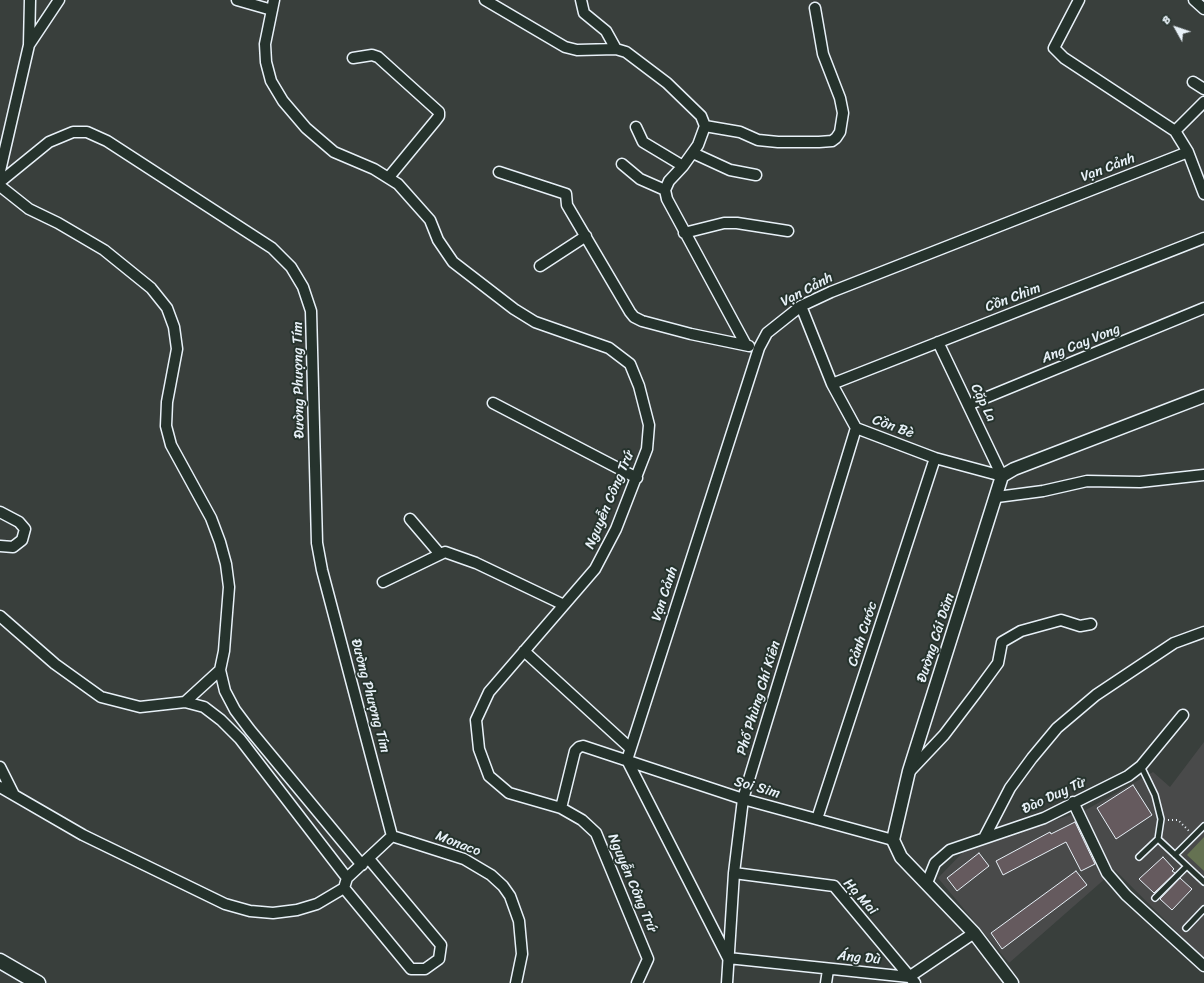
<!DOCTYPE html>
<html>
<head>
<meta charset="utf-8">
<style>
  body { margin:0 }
  #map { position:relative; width:1204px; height:983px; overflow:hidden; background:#393f3c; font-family:Sriracha,sans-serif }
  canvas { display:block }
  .north { position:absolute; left:1156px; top:8px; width:40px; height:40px; -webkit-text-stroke:3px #26332d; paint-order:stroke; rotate:310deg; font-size:11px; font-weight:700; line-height:16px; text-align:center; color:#e8f1f8 }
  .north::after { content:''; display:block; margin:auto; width:14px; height:18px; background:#e8f1f8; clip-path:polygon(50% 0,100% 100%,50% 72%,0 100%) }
</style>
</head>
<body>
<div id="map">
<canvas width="1204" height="983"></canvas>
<div class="north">B</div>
</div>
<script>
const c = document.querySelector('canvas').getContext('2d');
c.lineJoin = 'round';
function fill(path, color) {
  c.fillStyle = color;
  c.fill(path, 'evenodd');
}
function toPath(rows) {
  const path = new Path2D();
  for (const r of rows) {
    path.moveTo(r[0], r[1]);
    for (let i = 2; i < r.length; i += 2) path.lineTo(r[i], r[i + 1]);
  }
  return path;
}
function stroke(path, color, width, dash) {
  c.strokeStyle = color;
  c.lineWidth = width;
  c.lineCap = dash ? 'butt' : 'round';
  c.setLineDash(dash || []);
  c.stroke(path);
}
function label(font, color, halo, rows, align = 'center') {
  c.font = font + ' Sriracha,sans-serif';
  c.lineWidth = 4;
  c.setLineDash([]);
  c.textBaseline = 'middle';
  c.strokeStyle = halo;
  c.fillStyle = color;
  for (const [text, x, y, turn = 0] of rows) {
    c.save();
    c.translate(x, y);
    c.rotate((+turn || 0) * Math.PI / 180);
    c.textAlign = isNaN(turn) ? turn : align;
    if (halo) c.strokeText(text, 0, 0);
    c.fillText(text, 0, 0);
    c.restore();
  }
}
fill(toPath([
  [1204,742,1204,959,1115,870,1009,963,938,878,967,848,1084,811,1153,772,1170,787]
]), '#494a4a');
fill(toPath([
  [1204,837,1204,871,1187,855]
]), '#657252');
const building = toPath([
  [1133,785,1152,815,1116,839,1097,808,1133,785],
  [1075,822,1095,864,1081,871,1066,842,1003,875,996,861,1050,832,1051,834,1075,822],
  [979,853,989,866,957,891,947,878,979,853],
  [1163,857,1174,869,1172,871,1175,873,1154,893,1139,879,1163,857],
  [1076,871,1087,885,1002,949,991,933,1076,871],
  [1180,878,1192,889,1172,910,1160,899,1180,878]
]);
fill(building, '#655a5e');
stroke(building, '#e8f1f8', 1);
const service = toPath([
  [1158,839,1204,882],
  [1175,855,1204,826],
  [1139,857,1158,839,1161,819,1155,795,1141,766],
  [1155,898,1187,866],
  [1186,928,1204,909]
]);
const minor = toPath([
  [237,0,272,10],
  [274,0,265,44,266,62,271,81,283,101,306,128,334,152,374,169,398,184,430,220,438,240,453,262,514,309,535,322,609,348,630,364,639,386,649,425,647,449,616,529,595,569,489,692,476,720,479,749,489,776,509,793,561,808,582,820,596,833,648,959,637,983],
  [485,0,565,47,577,50,616,49,626,52,667,83,701,116,705,126,698,145,683,166,669,181,665,190,667,199,746,345],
  [581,0,584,13,606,31,616,49],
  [1079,0,1054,48,1064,58,1175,131],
  [1194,0,1204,9],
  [29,45,30,0],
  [353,58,372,55,378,57,439,112,439,116,436,120,389,177],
  [1193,82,1204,89],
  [705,126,740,132,758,140,778,142,819,142,832,141,836,138,840,132,843,113,840,98,823,54,815,8],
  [636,127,643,142,683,166],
  [1188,152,1204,194],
  [693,153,730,170,756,175],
  [622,164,640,179,665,190],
  [0,171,29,45,59,0],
  [499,172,566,194,567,205,630,312,634,317,642,321,691,334,749,346],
  [0,182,49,142,73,132,87,132,107,141,272,248,291,267,303,287,311,311,317,543,322,570,392,836],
  [0,186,29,209,58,223,104,250,151,288,167,308,174,327,177,349,167,402,166,426,171,445,211,518,220,542,226,564,229,587,224,651,220,670,225,691,235,710,250,730,362,865],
  [684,233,724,223,737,223,788,231],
  [540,266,586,236],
  [801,306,832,384,856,428,935,458,1002,476],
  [938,342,1002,476],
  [832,384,1204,238],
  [493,403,637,478],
  [968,405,1204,308],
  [997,497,1043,491,1087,481,1140,482,1204,475],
  [0,512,19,522,25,529,22,540,13,547,0,546],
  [410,519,439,553],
  [383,582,445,552,476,563,564,605],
  [0,616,55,664,101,697,140,707,185,702,204,707,221,720,240,739,347,878],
  [524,651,630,748],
  [185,702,220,670],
  [627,760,759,348,767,333,801,306,831,292,1188,152,1175,131,1204,102],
  [627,760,728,958,909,977,974,933],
  [0,767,14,795],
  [911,770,944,735,976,693,998,663,1002,642,1021,631,1061,620,1080,626,1091,624],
  [0,787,83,835,225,904,250,911,273,913,297,910,317,904,344,888,347,878,392,836],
  [1073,802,1107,873,1126,895,1204,966],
  [561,808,575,751,579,747,583,746,743,799,893,840],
  [817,819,935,458],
  [392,836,464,859,491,875,503,886,510,896,519,921,522,954,516,983],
  [984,838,1010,788,1032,758,1057,728,1096,695,1174,643,1204,632],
  [734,873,834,886,915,983],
  [927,883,935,863,950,850,1044,818,1128,776,1141,766,1183,715],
  [344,888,411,969,425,969,439,959,441,945,369,859],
  [727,983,734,873,743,799,856,428],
  [826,983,828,970]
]);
const tertiary = toPath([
  [1012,983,974,933,901,857,893,840,909,771,1002,476,1014,469,1204,396]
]);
const secondary = toPath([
  [0,961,38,983]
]);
stroke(service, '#e8f1f8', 8);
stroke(minor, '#e8f1f8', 13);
stroke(tertiary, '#e8f1f8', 15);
stroke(secondary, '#e8f1f8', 17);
stroke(toPath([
  [1168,820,1178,820,1189,831]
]), '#e8f1f8', 2, [1, 3]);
stroke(service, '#26332d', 5);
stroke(minor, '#26332d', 10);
stroke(tertiary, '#26332d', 12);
stroke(secondary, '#26332d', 14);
label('14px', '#e8f1f8', '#26332d', [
  ["Vạn Cảnh",1108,168,-21],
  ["Vạn Cảnh",807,290,-28],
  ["Cồn Chìm",1013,298,-21],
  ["Ang Cay Vong",1081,344,-22],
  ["Đường Phượng Tím",299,380,-91],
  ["Cặp La",983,403,64],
  ["Cồn Bè",893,427,20],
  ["Nguyễn Công Trứ",610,500,-67],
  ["Vạn Cảnh",665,594,-72],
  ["Cảnh Cước",863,634,-72],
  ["Đường Cái Dăm",936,638,-72],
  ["Đường Phượng Tím",370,696,75],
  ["Phố Phùng Chí Kiên",759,698,-73],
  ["Soi Sim",757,788,16],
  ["Đào Duy Từ",1054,796,-25],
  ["Monaco",458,844,21],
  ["Nguyễn Công Trứ",632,883,67],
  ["Hạ Mai",860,897,48],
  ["Áng Dù",859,958,5]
]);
</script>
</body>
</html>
